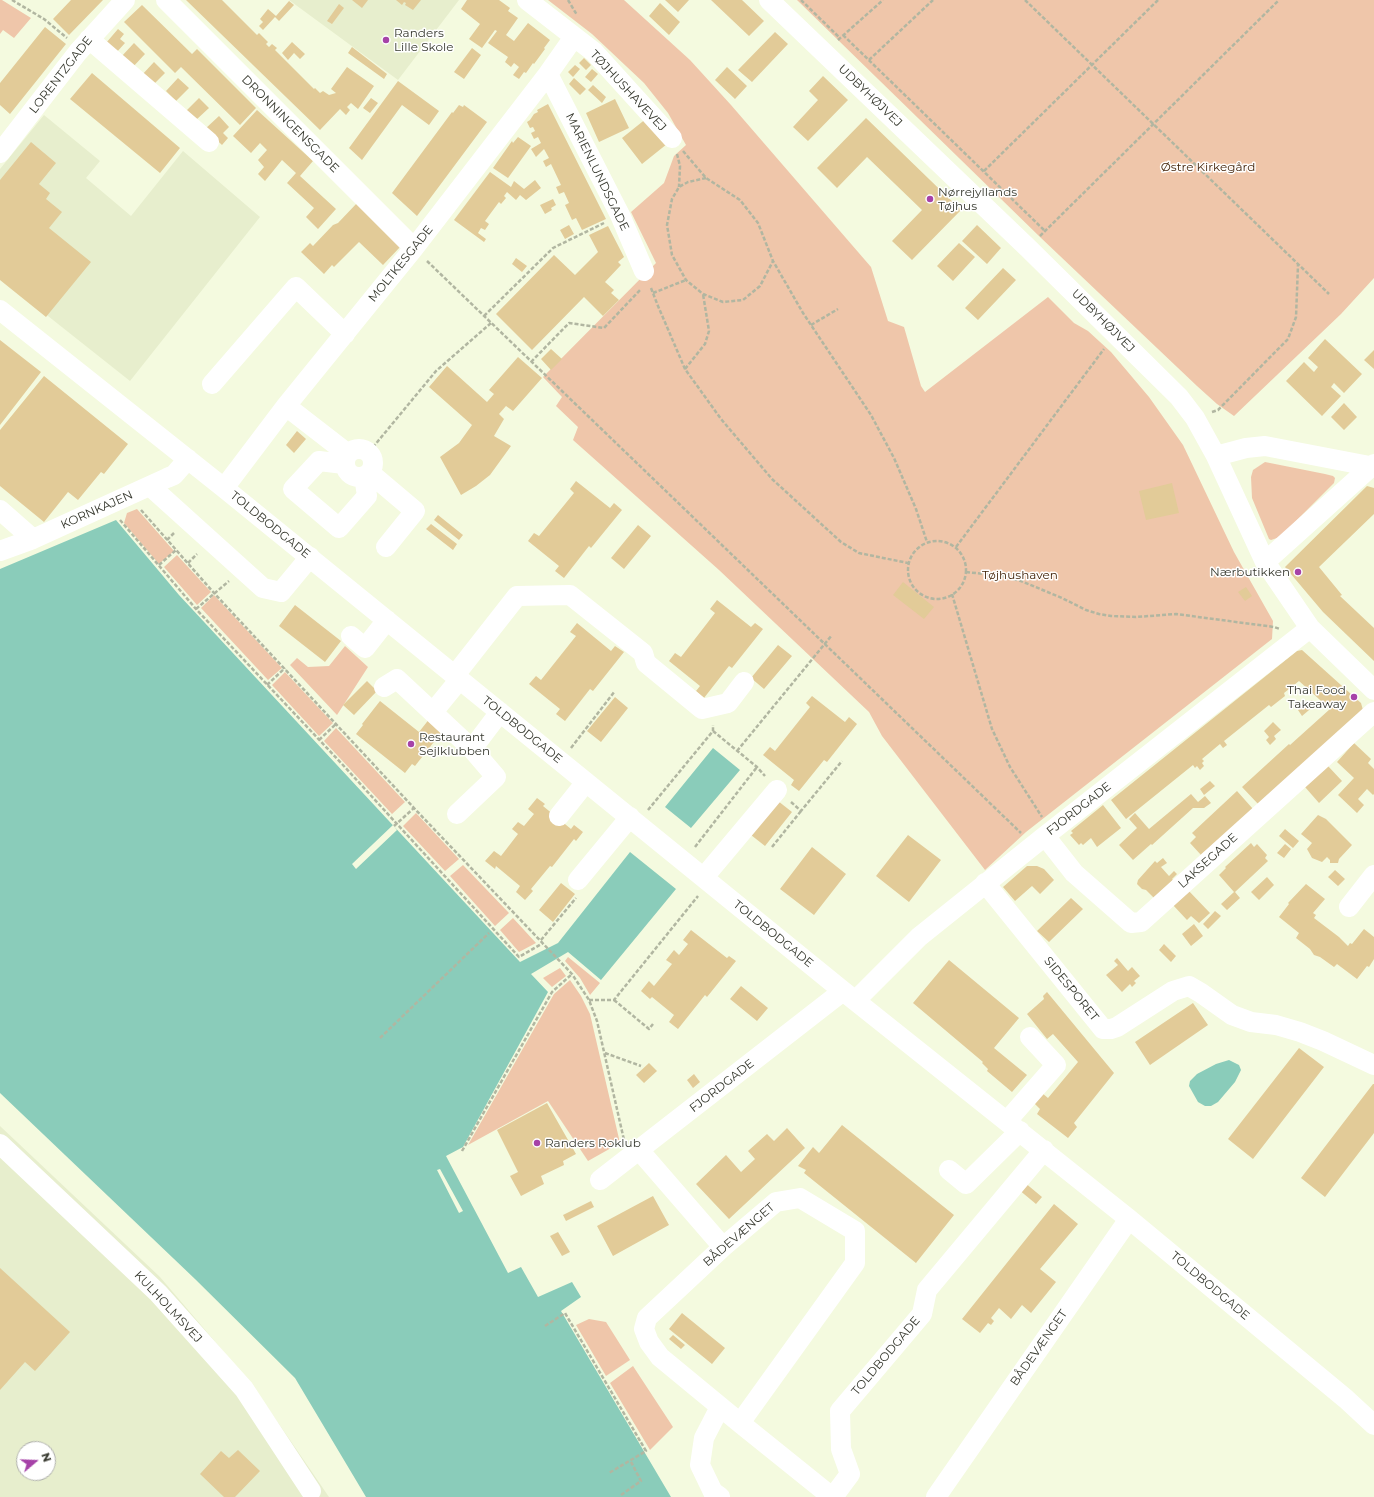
<!DOCTYPE html>
<html>
<head>
<meta charset="utf-8">
<style>
  body { margin:0 }
  #map { position:relative; width:1374px; height:1497px; overflow:hidden; background:#f4fadf; font-family:Montserrat,sans-serif }
  canvas { display:block }
  .north { position:absolute; left:16px; top:1441px; width:40px; height:40px; box-sizing:border-box; background:#fff; border:1px solid #afb0ac; border-radius:50%; rotate:71deg; font-size:11px; font-weight:700; line-height:16px; text-align:center; color:#37392f }
  .north::after { content:''; display:block; margin:auto; width:14px; height:18px; background:#a642a8; clip-path:polygon(50% 0,100% 100%,50% 72%,0 100%) }
</style>
</head>
<body>
<div id="map">
<canvas width="1374" height="1497"></canvas>
<div class="north">N</div>
</div>
<script>
const c = document.querySelector('canvas').getContext('2d');
c.lineJoin = 'round';
function fill(path, color) {
  c.fillStyle = color;
  c.fill(path, 'evenodd');
}
function toPath(rows) {
  const path = new Path2D();
  for (const r of rows) {
    if (r.length === 3) {
      path.moveTo(r[0] + r[2], r[1]);
      path.arc(r[0], r[1], r[2], 0, 2 * Math.PI);
      continue;
    }
    path.moveTo(r[0], r[1]);
    for (let i = 2; i < r.length; i += 2) path.lineTo(r[i], r[i + 1]);
  }
  return path;
}
function stroke(path, color, width, dash) {
  c.strokeStyle = color;
  c.lineWidth = width;
  c.lineCap = dash ? 'butt' : 'round';
  c.setLineDash(dash || []);
  c.stroke(path);
}
function label(font, color, halo, rows, align = 'center') {
  c.font = font + ' Montserrat,sans-serif';
  c.lineWidth = 3;
  c.setLineDash([]);
  c.textBaseline = 'middle';
  c.strokeStyle = halo;
  c.fillStyle = color;
  for (const [text, x, y, turn = 0] of rows) {
    c.save();
    c.translate(x, y);
    c.rotate((+turn || 0) * Math.PI / 180);
    c.textAlign = isNaN(turn) ? turn : align;
    if (halo) c.strokeText(text, 0, 0);
    c.fillText(text, 0, 0);
    c.restore();
  }
}
fill(toPath([
  [289,0,459,0,398,80],
  [44,115,100,161,86,178,131,216,183,151,260,217,130,381,0,278,0,169],
  [0,1126,160,1277,253,1386,329,1497,0,1497],
  [24,1449,48,1449,48,1473,24,1473]
]), '#e7eecd');
fill(toPath([
  [0,0,2,0,31,18,14,38,3,30,0,34],
  [548,0,624,0,690,60,731,105,871,267,888,321,904,327,921,386,925,392,1048,297,1074,323,1088,331,1111,352,1149,397,1183,445,1234,552,1273,621,1272,639,1026,832,985,870,882,736,869,712,719,570,573,440,578,427,556,406,562,397,543,377,656,263,631,212,664,183,674,156,686,145,668,113,644,83,592,34],
  [797,0,1374,0,1374,278,1341,314,1234,416,1217,404,1197,386,1040,237],
  [1265,462,1325,474,1333,476,1335,478,1334,483,1280,537,1271,540,1269,539,1252,498,1251,477,1253,470],
  [137,509,174,551,159,564,124,523,127,513],
  [177,555,211,592,197,605,164,567],
  [214,595,282,668,268,680,201,608],
  [345,646,368,667,337,715,290,665,297,658,308,667,329,666],
  [285,672,333,723,319,736,272,685],
  [336,728,405,802,392,814,324,741],
  [416,813,459,859,445,871,403,826],
  [463,865,509,913,495,926,450,876],
  [513,918,536,943,519,952,500,930],
  [568,957,600,983,590,995,580,978,565,961],
  [560,968,566,976,552,987,543,978],
  [570,980,581,996,590,1014,620,1143,588,1161,548,1101,468,1145,554,994],
  [589,1319,606,1322,630,1360,606,1376,576,1325],
  [633,1366,673,1427,650,1450,610,1383]
]), '#efc6aa');
fill(toPath([
  [116,520,179,595,520,962,558,943,630,852,676,889,601,980,568,952,531,974,548,992,463,1147,446,1156,508,1273,521,1267,538,1297,572,1282,581,1297,561,1311,671,1497,366,1497,295,1378,195,1279,0,1093,0,569],
  [713,748,740,770,691,828,665,807],
  [1229,1060,1239,1065,1241,1070,1235,1082,1218,1102,1211,1106,1205,1106,1198,1102,1189,1086,1190,1081,1197,1074,1216,1064]
]), '#8accba');
fill(toPath([
  [393,825,397,830,356,869,352,864],
  [440,1169,463,1211,459,1213,437,1170]
]), '#f4fadf');
fill(toPath([
  [71,0,103,0,69,35,53,19],
  [186,0,222,0,257,35,259,33,268,42,266,44,269,47,272,44,277,48,275,50,314,89,315,88,320,93,323,91,329,95,336,93,331,89,347,67,374,86,358,109,351,103,347,107,350,110,346,115,340,109,320,130],
  [352,0,368,0,362,8],
  [396,0,421,0,413,10,405,5,406,3,404,2,402,5],
  [467,0,499,0,510,8,508,11,518,18,506,35,514,41,528,23,550,40,544,48,545,49,534,64,533,63,526,73,524,72,519,79,513,75,519,67,514,63,511,67,505,62,508,57,488,43,497,31,495,30,482,48,469,39,480,24,461,9],
  [665,0,689,0,678,12],
  [711,0,742,0,764,21,749,36],
  [289,1,294,5,279,21,275,17,263,30,259,26,263,22,260,19,268,9,276,16],
  [660,3,680,22,669,35,649,16],
  [339,4,344,8,332,24,327,21],
  [142,5,192,54,197,49,256,108,240,125,181,67,175,73,124,22],
  [45,27,66,44,10,114,0,105,0,83],
  [118,29,124,34,120,39,125,43,116,53,106,43],
  [775,32,788,44,752,82,738,70],
  [292,42,305,54,300,59,294,53,288,60,282,53],
  [134,43,145,54,132,68,121,57],
  [352,47,387,74,384,79,348,53],
  [472,48,481,55,464,79,454,72],
  [584,58,591,65,586,70,579,63],
  [154,62,165,73,152,86,141,76],
  [575,65,580,69,573,77,568,72],
  [727,67,747,86,735,99,715,80],
  [592,69,598,74,591,82,585,77],
  [92,73,180,148,160,173,70,99],
  [823,76,848,100,808,141,793,127,818,100,809,91],
  [178,78,189,88,176,101,166,91],
  [574,78,586,89,580,95,569,84],
  [398,81,439,111,429,125,402,105,362,160,349,148],
  [593,85,606,97,602,103,588,90],
  [199,98,209,108,196,120,186,111],
  [371,98,378,103,370,113,363,108],
  [615,99,629,128,599,142,586,113],
  [548,104,606,219,582,230,576,218,572,220,565,205,569,203,564,192,559,194,556,187,561,185,551,164,546,167,543,161,549,158,544,149,536,157,531,149,541,143,538,137,534,139,531,133,535,131,533,127,530,128,527,122,530,120,534,114,538,112,537,110],
  [459,105,463,107,464,105,487,122,417,216,392,193,452,112,453,113],
  [257,110,313,161,300,176,336,209,318,229,306,217,314,208,287,183,296,173,282,160,265,181,258,174,264,167,258,160,267,150,260,143,251,153,233,136],
  [219,116,229,127,223,133,228,138,222,145,205,129],
  [647,118,667,144,642,164,622,138],
  [866,118,961,210,912,260,892,241,922,210,867,157,837,188,817,168],
  [518,137,531,146,508,178,493,168,512,141,513,143],
  [31,142,56,163,39,184,50,193,46,199,62,212,49,228,91,262,46,317,0,280,0,180],
  [490,172,511,187,514,181,524,189,535,180,541,188,526,200,520,195,516,200,507,192,504,196,506,198,501,204,499,202,485,221,489,224,485,230,481,228,478,233,486,239,484,242,454,220],
  [553,199,556,205,551,208,552,210,545,214,540,205],
  [357,203,401,246,383,265,359,242,334,267,332,265,324,274,301,252,310,243,313,246,333,225,338,223],
  [569,225,574,234,565,239,560,230],
  [977,225,1001,248,987,264,962,241],
  [608,226,624,257,618,262,621,265,605,282,614,290,611,293,619,300,603,316,584,297,532,350,496,314,554,255,575,275,598,252,589,235],
  [959,243,975,257,953,281,937,266],
  [516,258,527,266,522,272,512,264],
  [1003,268,1016,280,978,320,965,308],
  [1325,339,1362,374,1344,393,1334,383,1331,387,1341,396,1322,416,1286,381,1304,362,1314,372,1318,367,1308,358],
  [0,340,41,372,0,425],
  [551,349,562,359,551,370,541,359],
  [1374,350,1374,369,1364,360],
  [518,357,542,378,513,411,506,406,499,414,504,419,494,436,511,446,490,475,476,486,461,495,440,457,459,443,472,425,429,387,447,366,487,402,494,394,489,390],
  [44,376,128,444,104,474,101,472,78,500,68,492,44,522,0,486,0,430],
  [1344,403,1357,417,1344,430,1331,417],
  [297,431,306,439,294,453,286,445],
  [576,481,610,508,614,503,622,510,591,548,589,546,564,578,555,571,559,566,528,541,534,533,539,536,574,493,570,489],
  [1172,483,1179,513,1146,520,1139,491],
  [1367,486,1374,488,1374,514,1319,567,1342,595,1340,596,1374,628,1374,661,1323,612,1285,567],
  [438,515,463,535,459,540,434,520],
  [431,524,457,544,453,550,426,529],
  [638,525,651,536,624,569,611,558],
  [903,582,934,607,924,619,893,595],
  [1246,587,1252,596,1245,601,1238,592],
  [717,600,751,627,755,623,763,629,732,668,729,666,704,698,696,691,700,686,669,661,675,653,681,657,715,613,710,609],
  [295,605,341,641,325,662,279,626],
  [577,623,611,651,615,646,624,652,593,691,590,689,565,721,556,714,560,709,529,684,536,676,541,680,576,636,570,632],
  [778,645,792,656,764,689,751,678],
  [1302,650,1361,703,1363,710,1259,805,1242,787,1289,744,1290,745,1330,709,1299,681,1284,693,1285,696,1271,707,1269,705,1224,741,1227,745,1223,748,1220,744,1202,759,1204,761,1202,763,1204,766,1200,770,1197,766,1195,768,1193,765,1126,819,1111,800,1297,651],
  [367,681,377,691,354,715,343,705],
  [812,696,845,722,849,717,857,724,827,762,824,760,799,791,791,785,794,780,763,755,770,747,775,751,810,707,806,703],
  [615,697,628,708,601,742,587,731],
  [1312,700,1315,705,1302,716,1298,710],
  [380,701,419,732,430,718,444,729,415,766,412,764,405,773,356,734,363,725,362,724],
  [1273,722,1281,730,1274,736,1276,739,1270,745,1266,740,1269,737,1264,731],
  [1354,743,1371,759,1368,763,1374,769,1374,794,1373,795,1367,789,1358,799,1364,805,1357,813,1338,795,1354,778,1337,762],
  [1328,766,1342,781,1319,803,1305,787],
  [1210,781,1215,786,1204,795,1200,789],
  [1237,791,1253,809,1201,855,1190,843,1196,837,1192,833],
  [1191,794,1198,802,1205,796,1211,803,1204,808,1193,808,1152,845,1151,844,1133,860,1119,845,1137,828,1129,819,1135,813,1149,829],
  [537,798,545,804,543,806,571,829,574,825,583,832,576,841,574,839,552,867,550,866,531,889,533,891,525,900,516,892,520,886,496,866,495,869,485,861,494,851,501,856,518,834,512,829,518,822,524,826,534,814,528,809],
  [778,801,792,812,765,846,751,835],
  [1103,805,1121,828,1097,847,1091,838,1083,845,1081,843,1079,845,1070,835,1073,833,1071,831],
  [1318,815,1326,819,1352,845,1339,859,1338,863,1330,863,1330,860,1327,857,1322,862,1312,858,1307,849,1312,843,1301,834],
  [1285,829,1299,841,1293,848,1279,836],
  [908,835,941,860,909,902,876,876],
  [1251,843,1254,847,1257,844,1267,855,1265,858,1268,861,1235,892,1240,898,1227,910,1221,904,1234,892,1219,875,1226,868,1225,867],
  [1285,844,1291,849,1284,858,1277,853],
  [812,847,846,874,814,915,780,889],
  [1163,858,1167,863,1161,867,1169,876,1174,871,1177,874,1172,879,1173,880,1154,898,1146,890,1142,889,1137,884,1138,880,1155,861,1157,863],
  [1027,866,1037,866,1044,869,1054,880,1040,894,1032,886,1015,901,1003,887],
  [1335,870,1345,879,1338,886,1328,877],
  [1267,877,1274,885,1259,900,1251,892],
  [561,883,575,894,553,922,539,910],
  [1306,884,1325,899,1313,913,1316,915,1314,918,1339,937,1348,946,1350,943,1352,944,1364,929,1374,937,1374,959,1369,967,1367,966,1357,979,1337,964,1334,967,1320,957,1314,955,1310,949,1296,938,1299,933,1279,917,1289,904,1288,903],
  [1187,889,1210,913,1199,923,1191,916,1187,920,1172,904],
  [1071,898,1083,909,1049,942,1037,931],
  [1215,911,1221,916,1208,929,1203,924],
  [1194,924,1203,936,1191,946,1182,934],
  [691,930,727,958,729,956,736,961,707,997,705,995,678,1029,669,1022,674,1015,652,997,650,999,641,991,649,981,654,986,672,964,666,960,674,950,679,955,688,944,683,940],
  [1164,944,1176,956,1171,962,1159,950],
  [1117,958,1128,971,1132,967,1140,976,1134,981,1136,983,1132,987,1130,984,1122,992,1106,975,1118,965,1114,961],
  [949,960,1019,1018,994,1048,1027,1075,1012,1092,987,1071,988,1069,982,1063,983,1062,913,1003],
  [741,986,768,1008,757,1021,730,999],
  [1047,992,1114,1073,1074,1123,1077,1127,1068,1138,1037,1114,1040,1109,1034,1103,1042,1093,1048,1098,1078,1062,1053,1034,1047,1039,1027,1014,1044,999,1043,996],
  [1193,1003,1208,1025,1150,1065,1135,1042],
  [1299,1048,1324,1067,1253,1159,1228,1139],
  [649,1063,657,1071,644,1083,636,1075],
  [694,1074,700,1082,693,1088,687,1080],
  [1373,1084,1374,1084,1374,1133,1325,1197,1301,1178],
  [547,1103,576,1154,563,1161,564,1165,541,1176,544,1184,521,1196,510,1176,518,1172,497,1130],
  [842,1125,954,1215,916,1263,804,1173,806,1170,798,1166,813,1147,819,1153],
  [787,1128,805,1148,729,1219,696,1184,726,1155,741,1172,755,1159,748,1151,767,1134,774,1141],
  [1024,1182,1042,1197,1036,1204,1018,1189],
  [653,1196,669,1225,613,1256,597,1226],
  [591,1201,594,1207,566,1221,563,1215],
  [1054,1204,1078,1224,1040,1269,1056,1282,1031,1313,1022,1305,1011,1319,999,1308,991,1318,994,1321,991,1325,988,1323,980,1333,962,1319],
  [558,1232,570,1252,562,1256,550,1236],
  [0,1268,70,1332,35,1371,25,1362,0,1390],
  [682,1313,725,1348,712,1364,669,1329],
  [673,1335,685,1345,681,1349,669,1339],
  [238,1450,260,1471,235,1497,224,1497,200,1474,221,1451,229,1458]
]), '#e2cb98');
stroke(toPath([
  [12,0,44,19,67,38],
  [568,0,577,15],
  [801,0,840,38],
  [1025,0,1329,294],
  [843,35,1045,231],
  [838,40,883,0],
  [869,60,933,0],
  [683,151,706,178,740,200,758,223,773,261,803,313,871,415,894,458,916,509,927,542],
  [677,154,680,166,679,187],
  [984,171,1158,0],
  [706,178,688,182,679,187,672,199,667,225,672,255,686,280,703,294,723,302,743,300,760,286,773,261],
  [1040,236,1279,0],
  [427,261,1021,833],
  [651,288,658,306,685,369,721,419,772,479,841,542,859,553,908,563],
  [653,293,686,280],
  [484,316,553,248,604,223],
  [811,325,838,309],
  [531,362,569,323,604,328,641,289],
  [685,369,705,344,709,331,703,294],
  [1212,412,1218,410,1288,339,1296,317,1298,265],
  [369,452,436,371,491,323],
  [141,510,214,593,414,808,572,974,589,1000,597,1021,624,1140],
  [120,520,196,609,342,764,519,957,543,943],
  [167,540,174,533],
  [937,570,29],
  [956,547,1104,349],
  [188,563,197,554],
  [159,565,176,550],
  [966,572,1002,576,1021,581,1062,598,1086,610,1099,614,1111,616,1136,617,1176,614,1274,627,1280,629],
  [952,594,992,729,1010,767,1042,817],
  [196,609,229,581],
  [267,685,285,668],
  [713,731,757,767,765,776],
  [319,740,336,724],
  [571,748,615,691],
  [737,751,832,635],
  [791,802,801,811,842,761],
  [648,810,713,731,713,725],
  [394,826,414,808],
  [695,847,757,767],
  [772,847,801,811],
  [541,940,576,898],
  [589,1000,614,1000,698,896],
  [614,1000,649,1029,653,1024],
  [380,1038,489,933],
  [605,1053,641,1066],
  [462,1151,552,992,572,974],
  [545,1326,565,1313,646,1451,609,1473],
  [621,1495,641,1481,630,1460]
]), '#b1b6a1', 2.5, [4, 2]);
stroke(toPath([
  [166,0,414,248],
  [527,0,594,52,672,138],
  [769,0,1028,248,1179,397,1195,418,1216,456,1265,562,1310,628,1374,690],
  [89,39,209,142],
  [548,74,620,215,644,271],
  [0,153,78,52,125,0],
  [0,310,224,488,843,991,1129,1219,1346,1399,1374,1425],
  [212,384,296,287,345,334],
  [286,406,348,454],
  [359,463,14],
  [1216,456,1246,448,1265,446,1374,467],
  [344,464,319,461,293,489,339,528,367,496,364,476],
  [370,473,415,511,386,547],
  [150,486,263,588,281,592,310,557],
  [224,488,286,406,414,248,548,74,574,37],
  [0,510,33,539],
  [0,551,33,539,167,478,174,475,188,459],
  [1265,562,1374,464],
  [351,636,365,648,387,620],
  [455,675,517,596,570,595,643,653,646,663,702,709,728,703,744,682],
  [384,687,397,679,472,749,496,777,457,814],
  [433,712,460,679],
  [472,749,500,712],
  [559,816,586,782],
  [1045,836,1074,873,1131,923,1141,922,1374,712],
  [704,877,777,790],
  [578,880,630,817],
  [985,883,1103,1029,1111,1029,1117,1027,1173,991,1189,986,1201,993,1232,1015,1251,1022,1276,1025,1300,1032,1323,1041,1374,1065],
  [1349,907,1374,875],
  [856,1000,919,937,1045,836,1310,628],
  [1007,1121,1056,1065,1030,1037],
  [0,1144,158,1293,244,1389,311,1491],
  [639,1150,723,1247],
  [949,1170,966,1184,1020,1131],
  [600,1180,843,991],
  [720,1407,704,1438,700,1465,713,1492,720,1497],
  [740,1423,855,1263,855,1231,800,1198,776,1202,723,1247,647,1318,644,1329,649,1342,660,1357,740,1423,832,1497],
  [833,1497,850,1474,841,1449,840,1411,922,1314,927,1290,1044,1150],
  [936,1497,1129,1219]
]), '#fff', 20);
for (const [x, y, r, color] of [
  [386,40,4,"#a642a8"],
  [930,199,4,"#a642a8"],
  [1298,572,4,"#a642a8"],
  [1354,697,4,"#a642a8"],
  [411,744,4,"#a642a8"],
  [537,1143,4,"#a642a8"]
]) {
  const dot = new Path2D();
  dot.arc(x, y, r, 0, 2 * Math.PI);
  c.fillStyle = color;
  c.fill(dot);
  stroke(dot, '#fff', 1.5);
}
label('12px', '#37392f', '#fff', [
  ["Randers",394,33],
  ["Lille Skole",394,47],
  ["Nørrejyllands",938,192],
  ["Tøjhus",938,206],
  ["Nærbutikken",1290,572,"right"],
  ["Thai Food",1346,690,"right"],
  ["Takeaway",1346,704,"right"],
  ["Restaurant",419,737],
  ["Sejlklubben",419,751],
  ["Randers Roklub",545,1143]
], 'left');
label('12px', '#37392f', '#fff', [
  ["LORENTZGADE",61,75,-52],
  ["TØJHUSHAVEVEJ",628,91,47],
  ["UDBYHØJVEJ",870,96,44],
  ["DRONNINGENSGADE",290,124,45],
  ["MARIENLUNDSGADE",597,172,64],
  ["MOLTKESGADE",401,264,-51],
  ["UDBYHØJVEJ",1103,321,45],
  ["KORNKAJEN",97,510,-24],
  ["TOLDBODGADE",270,525,39],
  ["TOLDBODGADE",522,730,39],
  ["FJORDGADE",1079,809,-38],
  ["LAKSEGADE",1208,861,-42],
  ["TOLDBODGADE",773,934,39],
  ["SIDESPORET",1071,989,51],
  ["FJORDGADE",722,1086,-38],
  ["BÅDEVÆNGET",739,1235,-41],
  ["TOLDBODGADE",1210,1286,40],
  ["KULHOLMSVEJ",168,1307,47],
  ["BÅDEVÆNGET",1039,1348,-55],
  ["TOLDBODGADE",886,1356,-50]
]);
label('12px', '#43240a', '#fff', [
  ["Østre Kirkegård",1208,167],
  ["Tøjhushaven",1020,575]
]);
</script>
</body>
</html>
